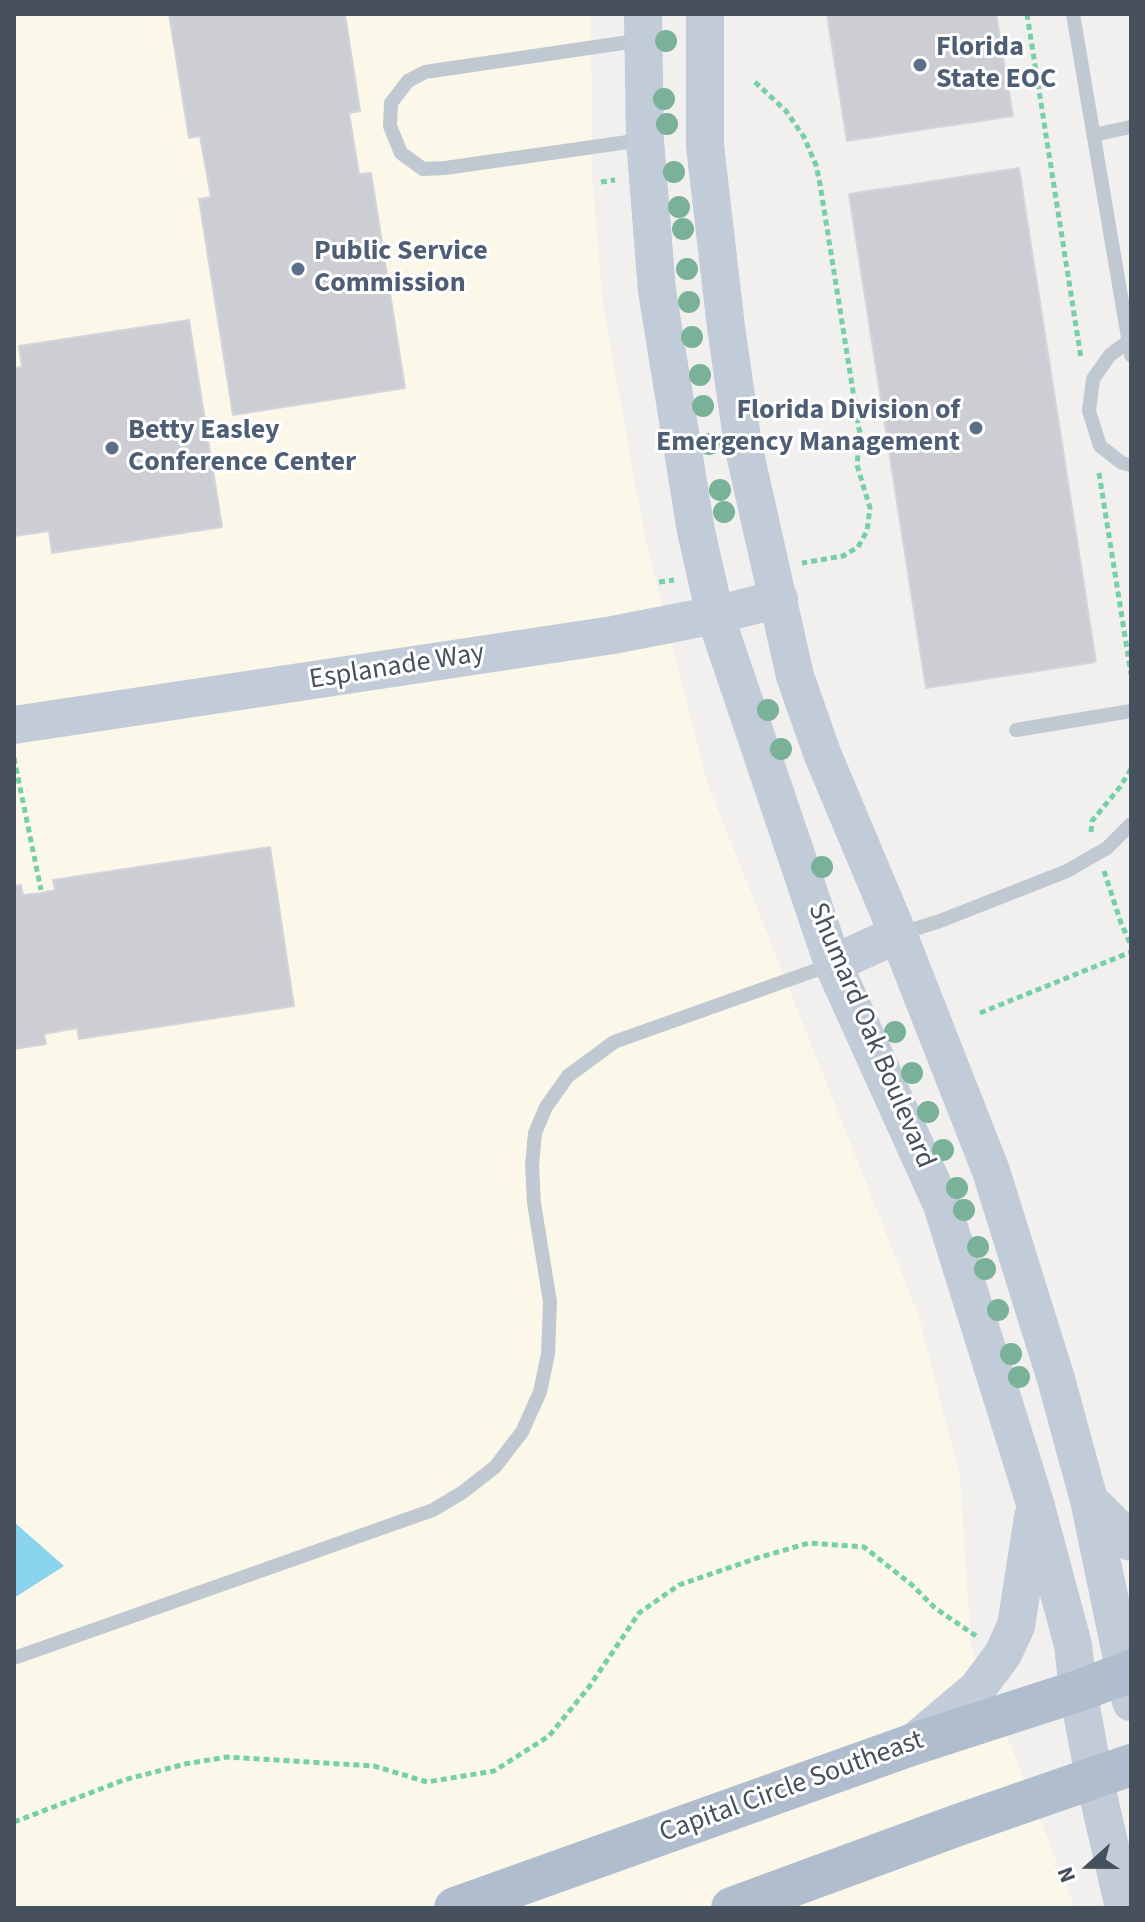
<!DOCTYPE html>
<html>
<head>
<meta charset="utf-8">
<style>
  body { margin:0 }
  #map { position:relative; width:1145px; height:1922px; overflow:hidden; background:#f2efef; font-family:"Source Sans 3",sans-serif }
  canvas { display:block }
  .frame { position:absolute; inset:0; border:16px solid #47515d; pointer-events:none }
  .north { position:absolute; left:1049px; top:1826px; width:80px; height:80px; -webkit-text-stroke:6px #fff; paint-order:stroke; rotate:249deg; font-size:22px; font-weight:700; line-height:32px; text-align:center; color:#47515d }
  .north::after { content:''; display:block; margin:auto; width:28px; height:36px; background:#47515d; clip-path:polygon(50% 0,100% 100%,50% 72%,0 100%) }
</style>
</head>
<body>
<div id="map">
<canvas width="1145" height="1922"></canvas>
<div class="frame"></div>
<div class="north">N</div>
</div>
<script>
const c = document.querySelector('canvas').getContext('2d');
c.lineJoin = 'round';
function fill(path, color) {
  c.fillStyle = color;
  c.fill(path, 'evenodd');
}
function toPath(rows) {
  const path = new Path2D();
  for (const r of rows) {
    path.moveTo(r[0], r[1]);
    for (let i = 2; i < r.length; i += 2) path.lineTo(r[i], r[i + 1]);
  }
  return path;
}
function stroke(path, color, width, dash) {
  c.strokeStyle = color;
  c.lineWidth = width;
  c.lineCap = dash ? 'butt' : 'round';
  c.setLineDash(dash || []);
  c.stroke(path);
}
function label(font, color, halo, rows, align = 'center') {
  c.font = font + ' "Source Sans 3",sans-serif';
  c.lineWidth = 6;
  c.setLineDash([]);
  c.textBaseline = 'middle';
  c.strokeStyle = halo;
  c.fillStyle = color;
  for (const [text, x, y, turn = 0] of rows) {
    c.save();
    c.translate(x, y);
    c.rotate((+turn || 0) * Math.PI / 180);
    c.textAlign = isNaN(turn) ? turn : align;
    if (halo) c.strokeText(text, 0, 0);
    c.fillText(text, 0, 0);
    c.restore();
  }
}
fill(toPath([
  [14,14,591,14,592,173,603,306,645,538,707,782,918,1314,960,1477,971,1646,1075,1908,14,1908]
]), '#fcf8e9');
fill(toPath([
  [14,1522,64,1566,14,1598]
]), '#8ad3ed');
const building = toPath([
  [169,14,345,14,360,111,349,113,359,174,371,173,405,388,233,415,199,199,211,197,200,136,189,138,169,14],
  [827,14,996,14,1013,116,847,141,827,14],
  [1019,168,1096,662,926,688,849,194,1019,168],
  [189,320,222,527,52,553,49,531,14,536,14,368,22,367,19,346,189,320],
  [270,847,294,1006,79,1039,77,1028,44,1034,46,1044,14,1049,14,886,21,885,23,895,41,893,55,890,53,880,270,847]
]);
fill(building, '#ccced4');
stroke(building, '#d3d5db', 2);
stroke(toPath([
  [1027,14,1081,358],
  [755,82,786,111,804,137,816,165,820,184,859,429,863,442,858,454,857,465,870,508,867,531,858,547,843,556,802,563],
  [601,182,615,180],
  [1099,473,1131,674],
  [659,582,674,580],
  [14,758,41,890],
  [1091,832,1092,821,1120,787,1131,769],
  [1104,871,1121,923,1131,945],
  [980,1013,1131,952],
  [14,1822,124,1780,185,1764,227,1757,374,1766,427,1782,494,1771,549,1736,589,1687,639,1613,679,1585,757,1558,809,1543,864,1547,912,1585,935,1608,976,1636]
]), '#75cfa7', 5, [6, 4]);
stroke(toPath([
  [1073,14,1131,355],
  [1093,135,1131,127],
  [642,140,445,168,423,169,401,153,390,126,391,103,408,81,425,72,643,40],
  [1129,341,1110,355,1093,379,1089,411,1100,446,1122,463,1131,465],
  [1016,730,1131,711],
  [899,934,940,921,1067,871,1107,848,1131,824],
  [14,1658,433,1510,463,1492,495,1467,522,1432,540,1392,548,1354,550,1302,534,1203,532,1165,535,1133,546,1107,568,1076,614,1042,833,964]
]), '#c0c9d1', 14);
stroke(toPath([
  [643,14,645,140,657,291,696,531,715,615,833,964,942,1205,1035,1503,1073,1645,1078,1691,1094,1777,1124,1908],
  [705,14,705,146,726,327,743,445,795,676,822,753,898,934,991,1171,1056,1379,1078,1460,1089,1500,1131,1702],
  [14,725,613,635,715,615,779,599],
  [833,964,898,934],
  [1089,1500,1131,1542],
  [914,1742,977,1689,1003,1654,1016,1626,1033,1517]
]), '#c2cbd8', 38);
stroke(toPath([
  [455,1908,911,1745,1078,1691,1131,1671],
  [732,1908,958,1825,1131,1765]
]), '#afbdcf', 42);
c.fillStyle = '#79b298';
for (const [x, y] of [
  [666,41],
  [664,99],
  [667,124],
  [674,172],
  [679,207],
  [683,229],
  [687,269],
  [689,302],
  [692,337],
  [700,375],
  [703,406],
  [709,444],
  [720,490],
  [724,512],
  [768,710],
  [781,749],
  [822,867],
  [895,1032],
  [912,1073],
  [928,1112],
  [943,1150],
  [957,1188],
  [964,1210],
  [978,1247],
  [985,1269],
  [998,1310],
  [1011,1354],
  [1019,1377]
]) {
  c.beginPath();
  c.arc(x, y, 11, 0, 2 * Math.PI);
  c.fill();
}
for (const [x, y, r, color] of [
  [920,65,8,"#5c6f8a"],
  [298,269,8,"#5c6f8a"],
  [976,428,8,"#5c6f8a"],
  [112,448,8,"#5c6f8a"]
]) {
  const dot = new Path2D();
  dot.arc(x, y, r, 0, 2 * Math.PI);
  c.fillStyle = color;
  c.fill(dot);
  stroke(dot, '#fff', 3);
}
label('bold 28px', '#4e5e75', '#fff', [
  ["Florida",936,49],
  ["State EOC",936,81],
  ["Public Service",314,253],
  ["Commission",314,285],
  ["Florida Division of",960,412,"right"],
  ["Emergency Management",960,444,"right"],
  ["Betty Easley",128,432],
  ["Conference Center",128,464]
], 'left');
label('28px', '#47515d', '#fff', [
  ["Esplanade Way",397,668,-9],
  ["Shumard Oak Boulevard",870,1036,67],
  ["Capital Circle Southeast",792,1788,-20]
]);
</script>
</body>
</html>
